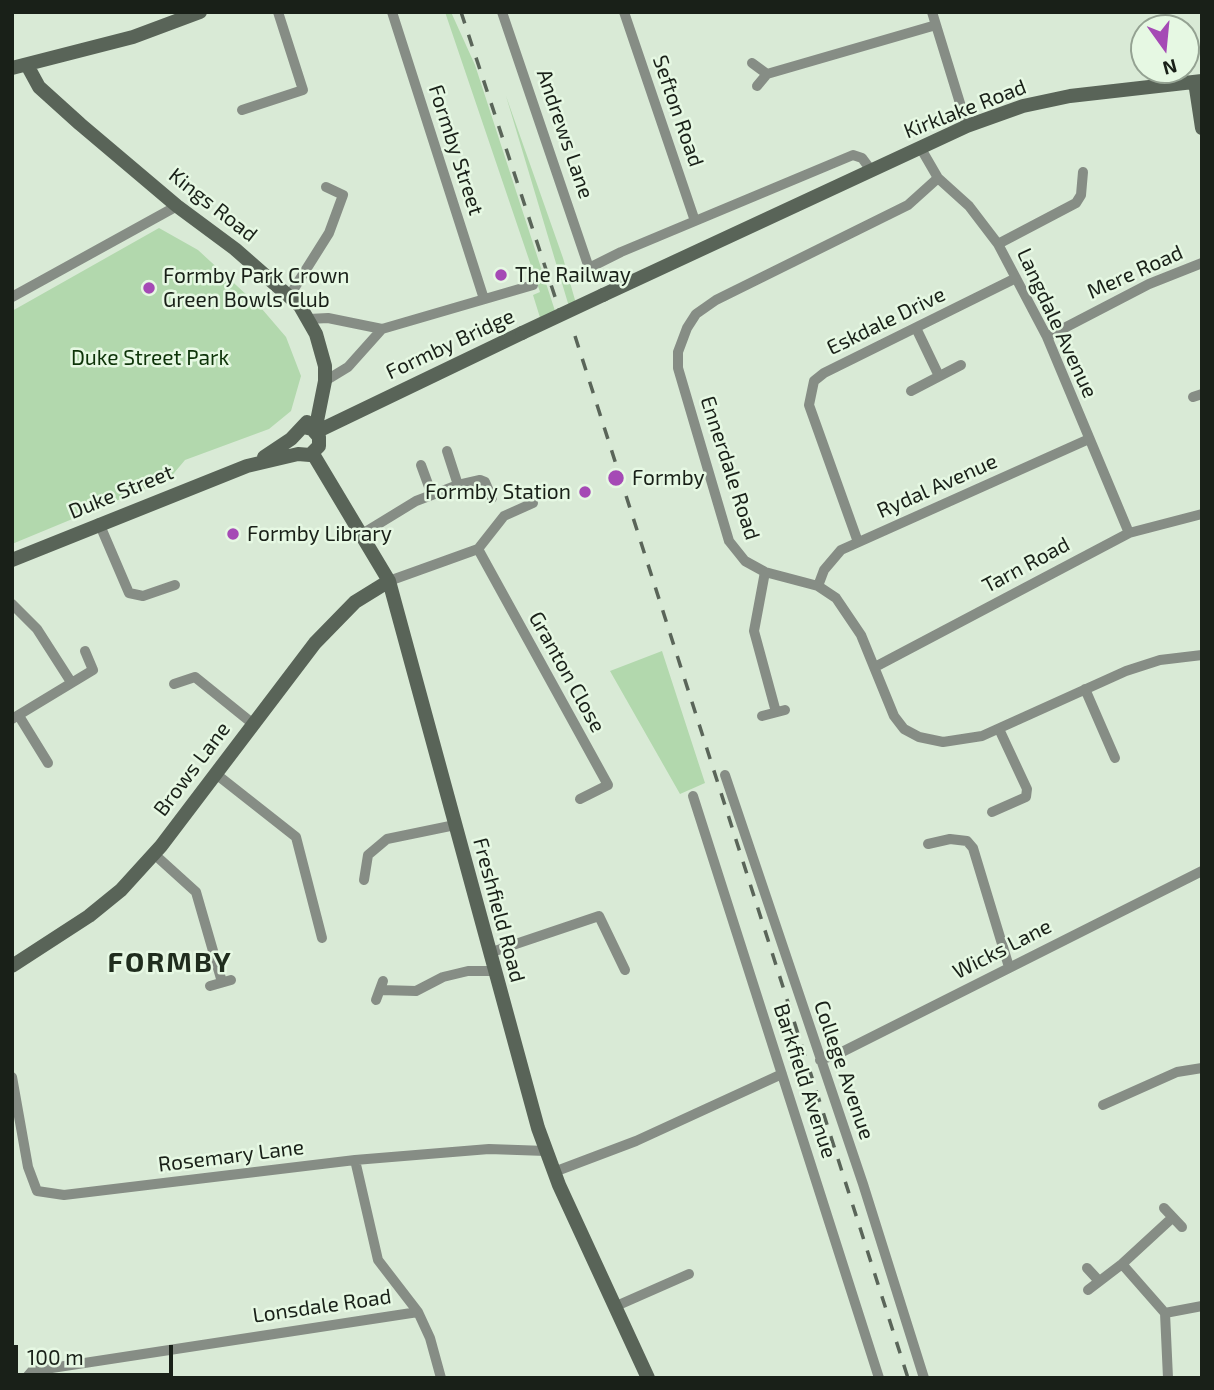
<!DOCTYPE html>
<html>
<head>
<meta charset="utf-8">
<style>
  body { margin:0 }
  #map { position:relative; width:1214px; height:1390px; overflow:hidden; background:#d9ead6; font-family:"Exo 2",sans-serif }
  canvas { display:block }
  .frame { position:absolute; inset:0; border:14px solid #192018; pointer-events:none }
  .north { position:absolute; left:1130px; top:14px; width:70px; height:70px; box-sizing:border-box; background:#e6f8e3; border:2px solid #94a292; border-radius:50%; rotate:165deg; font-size:19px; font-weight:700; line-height:28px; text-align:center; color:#192018 }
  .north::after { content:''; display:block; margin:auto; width:24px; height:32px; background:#a54ab5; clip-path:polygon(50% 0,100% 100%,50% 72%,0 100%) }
  .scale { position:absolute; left:14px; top:1345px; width:159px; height:32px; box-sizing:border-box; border:4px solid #192018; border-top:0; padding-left:9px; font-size:21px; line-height:24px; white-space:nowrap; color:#192018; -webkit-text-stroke:5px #e6f8e3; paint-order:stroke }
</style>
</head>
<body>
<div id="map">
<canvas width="1214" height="1390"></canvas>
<div class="frame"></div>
<div class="north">N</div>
<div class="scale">100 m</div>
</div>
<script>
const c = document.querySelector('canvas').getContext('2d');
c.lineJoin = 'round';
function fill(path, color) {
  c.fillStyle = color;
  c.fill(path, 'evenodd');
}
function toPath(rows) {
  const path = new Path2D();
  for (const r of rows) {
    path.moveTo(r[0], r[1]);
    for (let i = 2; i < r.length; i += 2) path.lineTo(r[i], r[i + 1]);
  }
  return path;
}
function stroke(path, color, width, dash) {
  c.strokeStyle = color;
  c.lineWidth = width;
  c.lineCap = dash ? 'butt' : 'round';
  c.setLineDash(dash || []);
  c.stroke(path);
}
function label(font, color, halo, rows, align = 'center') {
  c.font = font + ' "Exo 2",sans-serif';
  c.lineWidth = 5;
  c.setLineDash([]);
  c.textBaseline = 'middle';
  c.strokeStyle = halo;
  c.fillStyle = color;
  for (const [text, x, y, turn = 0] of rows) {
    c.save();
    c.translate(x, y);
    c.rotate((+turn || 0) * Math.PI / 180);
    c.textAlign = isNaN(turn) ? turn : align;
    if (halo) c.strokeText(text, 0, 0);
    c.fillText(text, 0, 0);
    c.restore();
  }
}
fill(toPath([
  [445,12,451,12,475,65,557,317,542,324,533,295,540,292],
  [506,96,563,258,577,307,570,310],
  [159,228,198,250,262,309,286,337,301,376,291,411,269,429,185,460,169,479,12,544,12,311],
  [662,651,705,783,680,794,610,671]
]), '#b2d8ad');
stroke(toPath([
  [392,12,484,299],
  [502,12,589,268,621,252,853,155,862,158,871,170],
  [624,12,695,221],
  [932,12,967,126],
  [752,63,767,74,757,86],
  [767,74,936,25],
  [242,110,303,90,278,12],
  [920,147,938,178,969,206,998,244,1047,337,1129,533],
  [938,178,908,205,716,300,696,314,687,328,678,352,678,368,729,541,745,561,765,572,818,586,836,598,861,635,894,716,904,729,919,737,943,742,982,736,1126,671,1160,660,1202,655],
  [998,244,1076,203,1081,195,1083,172],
  [290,295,329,233,343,195,326,187],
  [12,297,177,206],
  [309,319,328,318,382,329],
  [916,328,939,376],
  [1047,337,1149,284,1202,263],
  [325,381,348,367,382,329,533,285],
  [911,391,961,365],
  [1193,397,1202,394],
  [421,465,432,495],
  [458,485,480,480,485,482,492,498],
  [99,523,129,593,143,596,175,585],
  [362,534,416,501,458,485,447,451],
  [858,542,809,405,814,381,824,373,1016,278],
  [478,549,608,785,580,799],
  [765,572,754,631,776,712],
  [389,581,478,549,504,516,533,503],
  [818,586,824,570,841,550,1089,439],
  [12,604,37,629,71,682],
  [875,667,1129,533,1202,514],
  [174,684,195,677,252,723],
  [1085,689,1115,758],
  [19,716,48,763],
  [762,716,785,710],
  [12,719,93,670,85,651],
  [216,774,296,837,322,938],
  [725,775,863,1184,924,1378],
  [693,796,879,1378],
  [992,812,1026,797,1027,789,999,729],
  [928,844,950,839,967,841,973,848,1009,967],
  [154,854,196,892,222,982],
  [364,880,368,855,387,839,455,825],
  [489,953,599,916,625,970],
  [210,986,231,980],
  [381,990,416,991,443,977,468,971,494,971],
  [376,1000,383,981],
  [820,1060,840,1053,1202,871],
  [12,1077,28,1167,37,1191,64,1195,355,1160,489,1149,546,1151],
  [1103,1105,1177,1072,1202,1068],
  [355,1160,378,1260,418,1312,430,1338,441,1378],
  [554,1172,636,1141,782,1074],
  [1164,1208,1182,1227],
  [1122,1264,1165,1313,1168,1378],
  [1087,1268,1099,1281],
  [1088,1290,1122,1264,1172,1218],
  [614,1307,689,1274],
  [1165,1313,1202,1306],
  [26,1378,32,1371,418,1312]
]), '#868d85', 10);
stroke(toPath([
  [27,65,39,87,80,124,177,206,235,249,300,306,316,334,325,366,325,381,315,431],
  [12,68,133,37,200,12],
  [1195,82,1202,128],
  [603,295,967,126,1023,106,1070,96,1202,81],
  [316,432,522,333],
  [313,454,389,581,538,1128,559,1185,648,1378],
  [264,457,291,439,307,422],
  [12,560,247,466,298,454,310,455,319,446,319,437,312,429,303,427],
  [12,966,89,916,121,890,161,846,315,643,355,602,389,581]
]), '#596458', 14);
stroke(toPath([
  [461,12,564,324],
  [575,336,908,1378]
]), '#5a6559', 3.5, [12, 12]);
stroke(toPath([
  [522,333,603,295]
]), '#596458', 14);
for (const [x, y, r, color] of [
  [501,275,7,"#a54ab5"],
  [149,288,7,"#a54ab5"],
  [616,478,9,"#a54ab5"],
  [585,492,7,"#a54ab5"],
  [233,534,7,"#a54ab5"]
]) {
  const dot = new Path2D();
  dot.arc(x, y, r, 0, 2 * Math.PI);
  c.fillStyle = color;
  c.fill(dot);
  stroke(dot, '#e6f8e3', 2.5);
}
label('21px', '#192018', '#e6f8e3', [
  ["Kirklake Road",965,109,-21],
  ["Sefton Road",678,111,71],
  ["Andrews Lane",565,134,71],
  ["Formby Street",456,150,72],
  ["Kings Road",213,205,38],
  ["Mere Road",1135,272,-24],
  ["Eskdale Drive",886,321,-26],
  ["Langdale Avenue",1057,323,65],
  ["Formby Bridge",450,344,-25],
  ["Ennerdale Road",730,468,72],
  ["Rydal Avenue",937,486,-24],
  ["Duke Street",121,492,-22],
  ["Tarn Road",1026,565,-28],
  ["Granton Close",567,672,61],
  ["Brows Lane",192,769,-53],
  ["Freshfield Road",499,910,75],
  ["Wicks Lane",1002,949,-27],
  ["College Avenue",844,1070,71],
  ["Barkfield Avenue",805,1081,72],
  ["Rosemary Lane",231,1156,-7],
  ["Lonsdale Road",322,1306,-8]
]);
label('21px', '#192018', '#e6f8e3', [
  ["The Railway",515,275],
  ["Formby Park Crown",163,276],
  ["Green Bowls Club",163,300],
  ["Formby",632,478],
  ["Formby Station",571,492,"right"],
  ["Formby Library",247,534]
], 'left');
label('21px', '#0d3308', '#e6f8e3', [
  ["Duke Street Park",150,358]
]);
c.letterSpacing = '2px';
label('bold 28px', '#202d1e', '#e6f8e3', [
  ["FORMBY",170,963]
]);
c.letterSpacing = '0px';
</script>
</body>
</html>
